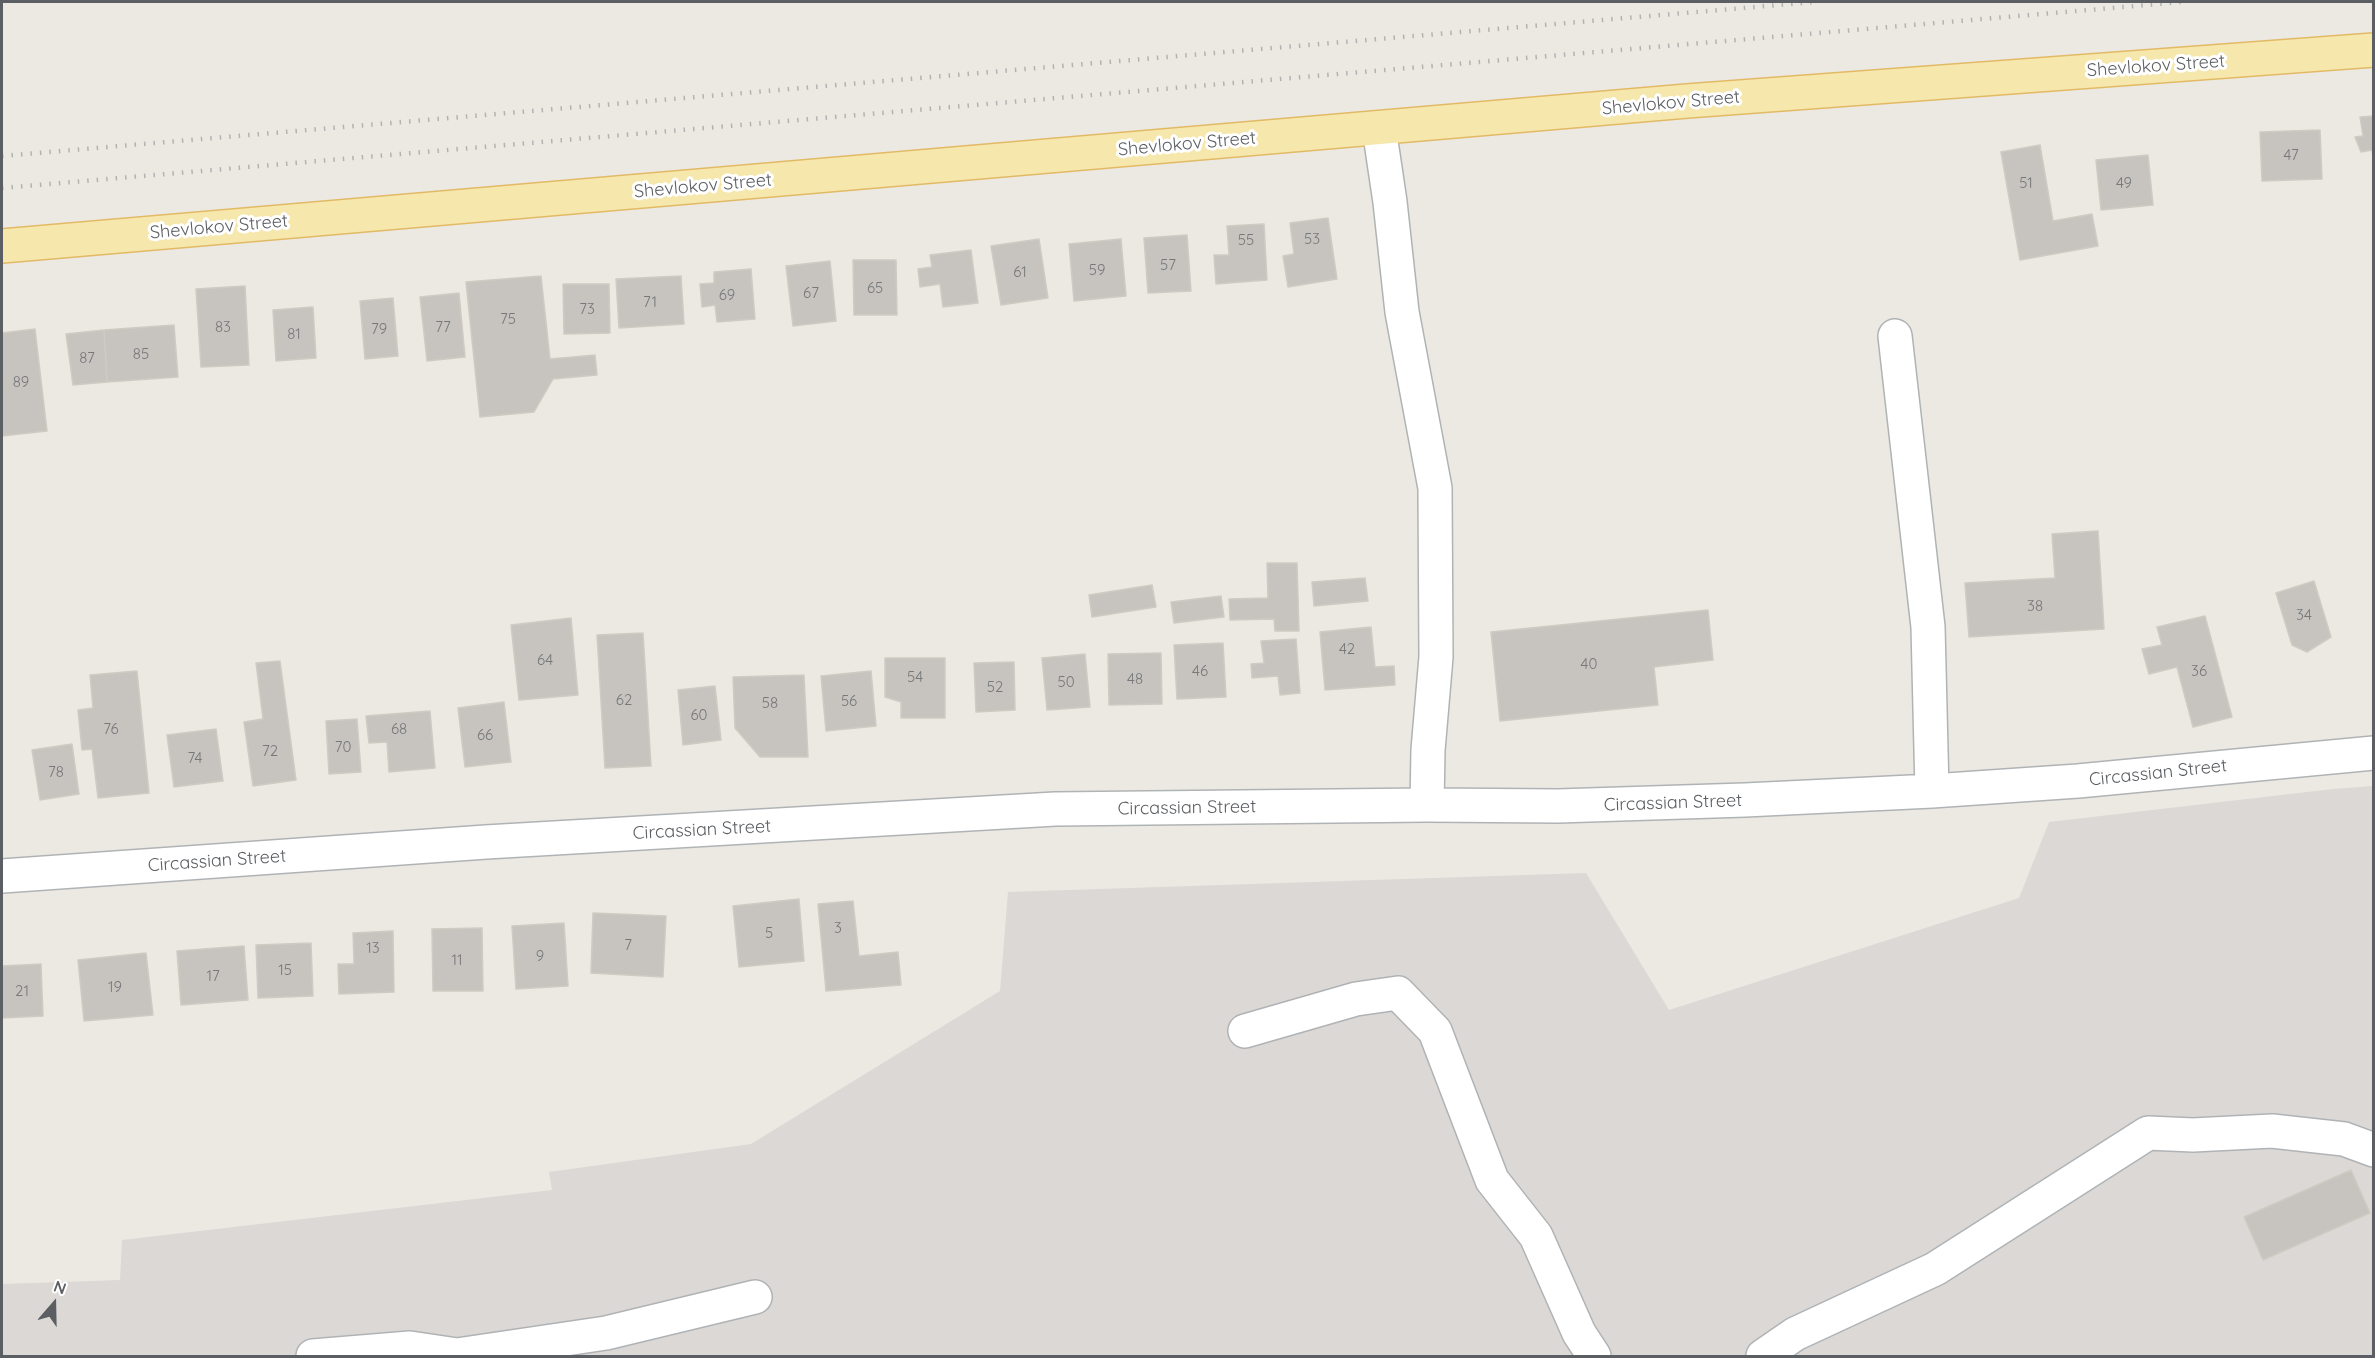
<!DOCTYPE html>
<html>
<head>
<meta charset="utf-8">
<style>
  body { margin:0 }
  #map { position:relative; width:2375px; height:1358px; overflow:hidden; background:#ece9e3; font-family:Quicksand,sans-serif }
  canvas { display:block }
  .frame { position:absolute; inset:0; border:3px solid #5b5e62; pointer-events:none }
  .north { position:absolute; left:24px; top:1274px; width:60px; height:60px; -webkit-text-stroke:4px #fff; paint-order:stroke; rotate:20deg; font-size:16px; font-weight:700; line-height:24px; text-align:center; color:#5b5e62 }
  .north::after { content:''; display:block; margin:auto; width:21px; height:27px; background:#5b5e62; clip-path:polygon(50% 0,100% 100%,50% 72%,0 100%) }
</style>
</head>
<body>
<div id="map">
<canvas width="2375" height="1358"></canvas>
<div class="frame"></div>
<div class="north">N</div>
</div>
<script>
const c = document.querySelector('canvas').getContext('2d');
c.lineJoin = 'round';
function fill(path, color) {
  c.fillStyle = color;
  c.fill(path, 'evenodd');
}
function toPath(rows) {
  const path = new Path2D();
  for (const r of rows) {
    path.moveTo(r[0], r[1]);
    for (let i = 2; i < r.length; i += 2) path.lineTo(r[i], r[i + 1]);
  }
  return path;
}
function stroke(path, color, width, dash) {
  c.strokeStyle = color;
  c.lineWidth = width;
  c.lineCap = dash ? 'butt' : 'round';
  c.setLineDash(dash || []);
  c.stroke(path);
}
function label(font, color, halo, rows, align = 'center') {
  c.font = font + ' Quicksand,sans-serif';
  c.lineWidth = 6;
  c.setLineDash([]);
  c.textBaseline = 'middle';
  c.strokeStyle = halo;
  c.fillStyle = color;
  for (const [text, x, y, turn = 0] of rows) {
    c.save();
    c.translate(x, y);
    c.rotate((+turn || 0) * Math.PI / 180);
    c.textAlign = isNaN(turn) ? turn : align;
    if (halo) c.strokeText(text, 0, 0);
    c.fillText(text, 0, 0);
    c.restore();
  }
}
fill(toPath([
  [2373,786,2373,1356,2,1356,2,1284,120,1280,122,1240,552,1190,549,1172,751,1144,1000,991,1008,892,1586,873,1669,1010,2019,898,2049,822,2333,789]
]), '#dbd8d5');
const building = toPath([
  [2374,116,2374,161,2372,150,2361,152,2355,137,2363,136,2360,117,2374,116],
  [2320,130,2322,179,2262,181,2260,132,2320,130],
  [2040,145,2053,221,2092,214,2098,246,2020,260,2001,152,2040,145],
  [2148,155,2153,205,2101,210,2096,160,2148,155],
  [1328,218,1337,279,1288,287,1283,256,1294,254,1290,223,1328,218],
  [1264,224,1267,280,1216,284,1214,255,1229,255,1227,226,1264,224],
  [1187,235,1191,291,1148,293,1144,238,1187,235],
  [1039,239,1048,298,1001,305,991,246,1039,239],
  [1121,239,1126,296,1074,301,1069,244,1121,239],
  [971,250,978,303,943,307,940,284,920,287,918,269,932,267,930,255,971,250],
  [853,260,896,260,897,315,854,315,853,260],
  [830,261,836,321,793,326,786,266,830,261],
  [751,269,755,319,717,322,715,305,702,307,700,284,714,283,714,272,751,269],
  [541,276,550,359,595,355,597,375,553,379,534,412,480,417,466,282,541,276],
  [681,276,684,324,619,328,616,279,681,276],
  [563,284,609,284,610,333,564,334,563,284],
  [245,286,249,365,201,367,196,289,245,286],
  [459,293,465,357,427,361,420,297,459,293],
  [393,298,398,356,365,359,360,301,393,298],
  [313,307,316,358,276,361,273,310,313,307],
  [174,325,178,377,107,382,104,330,174,325],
  [35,329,47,431,2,436,2,333,35,329],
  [104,330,107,382,73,385,66,334,104,330],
  [2098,531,2104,629,1969,637,1965,583,2055,578,2052,534,2098,531],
  [1267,563,1297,563,1299,631,1275,631,1274,619,1230,620,1229,599,1268,598,1267,563],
  [1365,578,1368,601,1314,606,1312,582,1365,578],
  [2314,581,2331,637,2307,652,2292,645,2276,593,2314,581],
  [1152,585,1156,607,1092,617,1089,595,1152,585],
  [1221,596,1224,617,1174,623,1171,602,1221,596],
  [1708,610,1713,660,1654,667,1658,705,1500,721,1491,632,1708,610],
  [2205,616,2232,717,2193,727,2177,667,2149,674,2142,649,2162,645,2157,627,2205,616],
  [571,618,578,695,519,700,511,625,571,618],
  [1371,627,1375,667,1394,666,1395,685,1325,690,1320,632,1371,627],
  [643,633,651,766,605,768,597,635,643,633],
  [1296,639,1300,693,1280,695,1278,676,1252,678,1251,664,1264,663,1261,641,1296,639],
  [1223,643,1226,697,1177,699,1174,645,1223,643],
  [1161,653,1162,704,1109,705,1108,654,1161,653],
  [1085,654,1090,707,1047,710,1042,658,1085,654],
  [885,658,945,658,945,718,901,718,901,702,885,697,885,658],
  [280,661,296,780,253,786,244,722,263,719,256,663,280,661],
  [1014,662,1015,710,976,712,974,663,1014,662],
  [137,671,149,793,98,798,92,749,82,750,78,710,93,708,90,675,137,671],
  [871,671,876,726,826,731,821,676,871,671],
  [804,675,808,757,760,757,735,728,733,677,804,675],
  [715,686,721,740,683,745,678,690,715,686],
  [504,702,511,762,465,767,458,708,504,702],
  [430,711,435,768,389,772,387,742,369,743,366,716,430,711],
  [357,719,361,772,329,774,326,721,357,719],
  [216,729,223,781,174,787,167,735,216,729],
  [72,744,79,794,40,800,32,750,72,744],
  [799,899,804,961,739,967,733,906,799,899],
  [853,901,859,956,898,952,901,985,826,991,818,904,853,901],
  [593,913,666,916,663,977,591,973,593,913],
  [564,923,568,986,516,989,512,926,564,923],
  [482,928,483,991,433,991,432,929,482,928],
  [393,931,394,992,339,994,338,964,354,964,353,933,393,931],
  [311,943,313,996,258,998,256,945,311,943],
  [244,946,248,1000,181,1005,177,951,244,946],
  [146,953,153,1015,84,1021,78,960,146,953],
  [41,964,43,1016,2,1018,2,966,41,964],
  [2351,1170,2370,1213,2263,1260,2244,1217,2351,1170]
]);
fill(building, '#c7c4c0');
stroke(building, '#d0cbc2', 1.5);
const minor = toPath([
  [1379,128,1390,202,1402,312,1435,488,1436,657,1428,750,1427,805],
  [1895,336,1928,627,1932,791],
  [2,876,486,842,1055,809,1427,805,1558,806,1745,800,1932,791,2078,781,2374,753],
  [1245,1031,1356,999,1398,993,1435,1031,1492,1180,1536,1236,1579,1333,1594,1356],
  [313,1356,410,1348,457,1355,606,1333,755,1297],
  [1763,1356,1795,1334,1935,1269,2148,1133,2193,1135,2272,1131,2344,1139,2374,1150]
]);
const major = toPath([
  [2,246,1687,101,2374,50]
]);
stroke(minor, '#b0b3b6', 36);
stroke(major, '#e2ba66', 36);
stroke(minor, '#fff', 33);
stroke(major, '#f6e7ad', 33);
stroke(toPath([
  [2,156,1814,2],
  [2,188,2182,2]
]), '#b1b2b2', 4.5, [1.5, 8]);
label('15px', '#76787a', null, [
  ["47",2291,155],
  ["51",2026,183],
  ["49",2124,183],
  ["53",1312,239],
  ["55",1246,240],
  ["57",1168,265],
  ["59",1097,270],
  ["61",1020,272],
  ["65",875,288],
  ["67",811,293],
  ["69",727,295],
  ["71",650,302],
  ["73",587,309],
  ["75",508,319],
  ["83",223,327],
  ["77",443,327],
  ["79",379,329],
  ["81",294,334],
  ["85",141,354],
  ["87",87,358],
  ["89",21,382],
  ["38",2035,606],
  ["34",2304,615],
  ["42",1347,649],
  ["64",545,660],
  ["40",1589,664],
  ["46",1200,671],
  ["36",2199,671],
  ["54",915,677],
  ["48",1135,679],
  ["50",1066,682],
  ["52",995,687],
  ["62",624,700],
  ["56",849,701],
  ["58",770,703],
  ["60",699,715],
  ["76",111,729],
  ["68",399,729],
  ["66",485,735],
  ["70",343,747],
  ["72",270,751],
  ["74",195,758],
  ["78",56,772],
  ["3",838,928],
  ["5",769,933],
  ["7",628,945],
  ["13",373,948],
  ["9",540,956],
  ["11",457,960],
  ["15",285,970],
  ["17",213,976],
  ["19",115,987],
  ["21",22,991]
]);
label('18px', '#5b5e62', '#fff', [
  ["Shevlokov Street",2156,66,-4],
  ["Shevlokov Street",1671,103,-5],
  ["Shevlokov Street",1187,144,-5],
  ["Shevlokov Street",703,186,-5],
  ["Shevlokov Street",219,227,-5],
  ["Circassian Street",2158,773,-6],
  ["Circassian Street",1673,803,-2],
  ["Circassian Street",1187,808,-1],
  ["Circassian Street",702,830,-3],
  ["Circassian Street",217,861,-4]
]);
</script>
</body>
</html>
